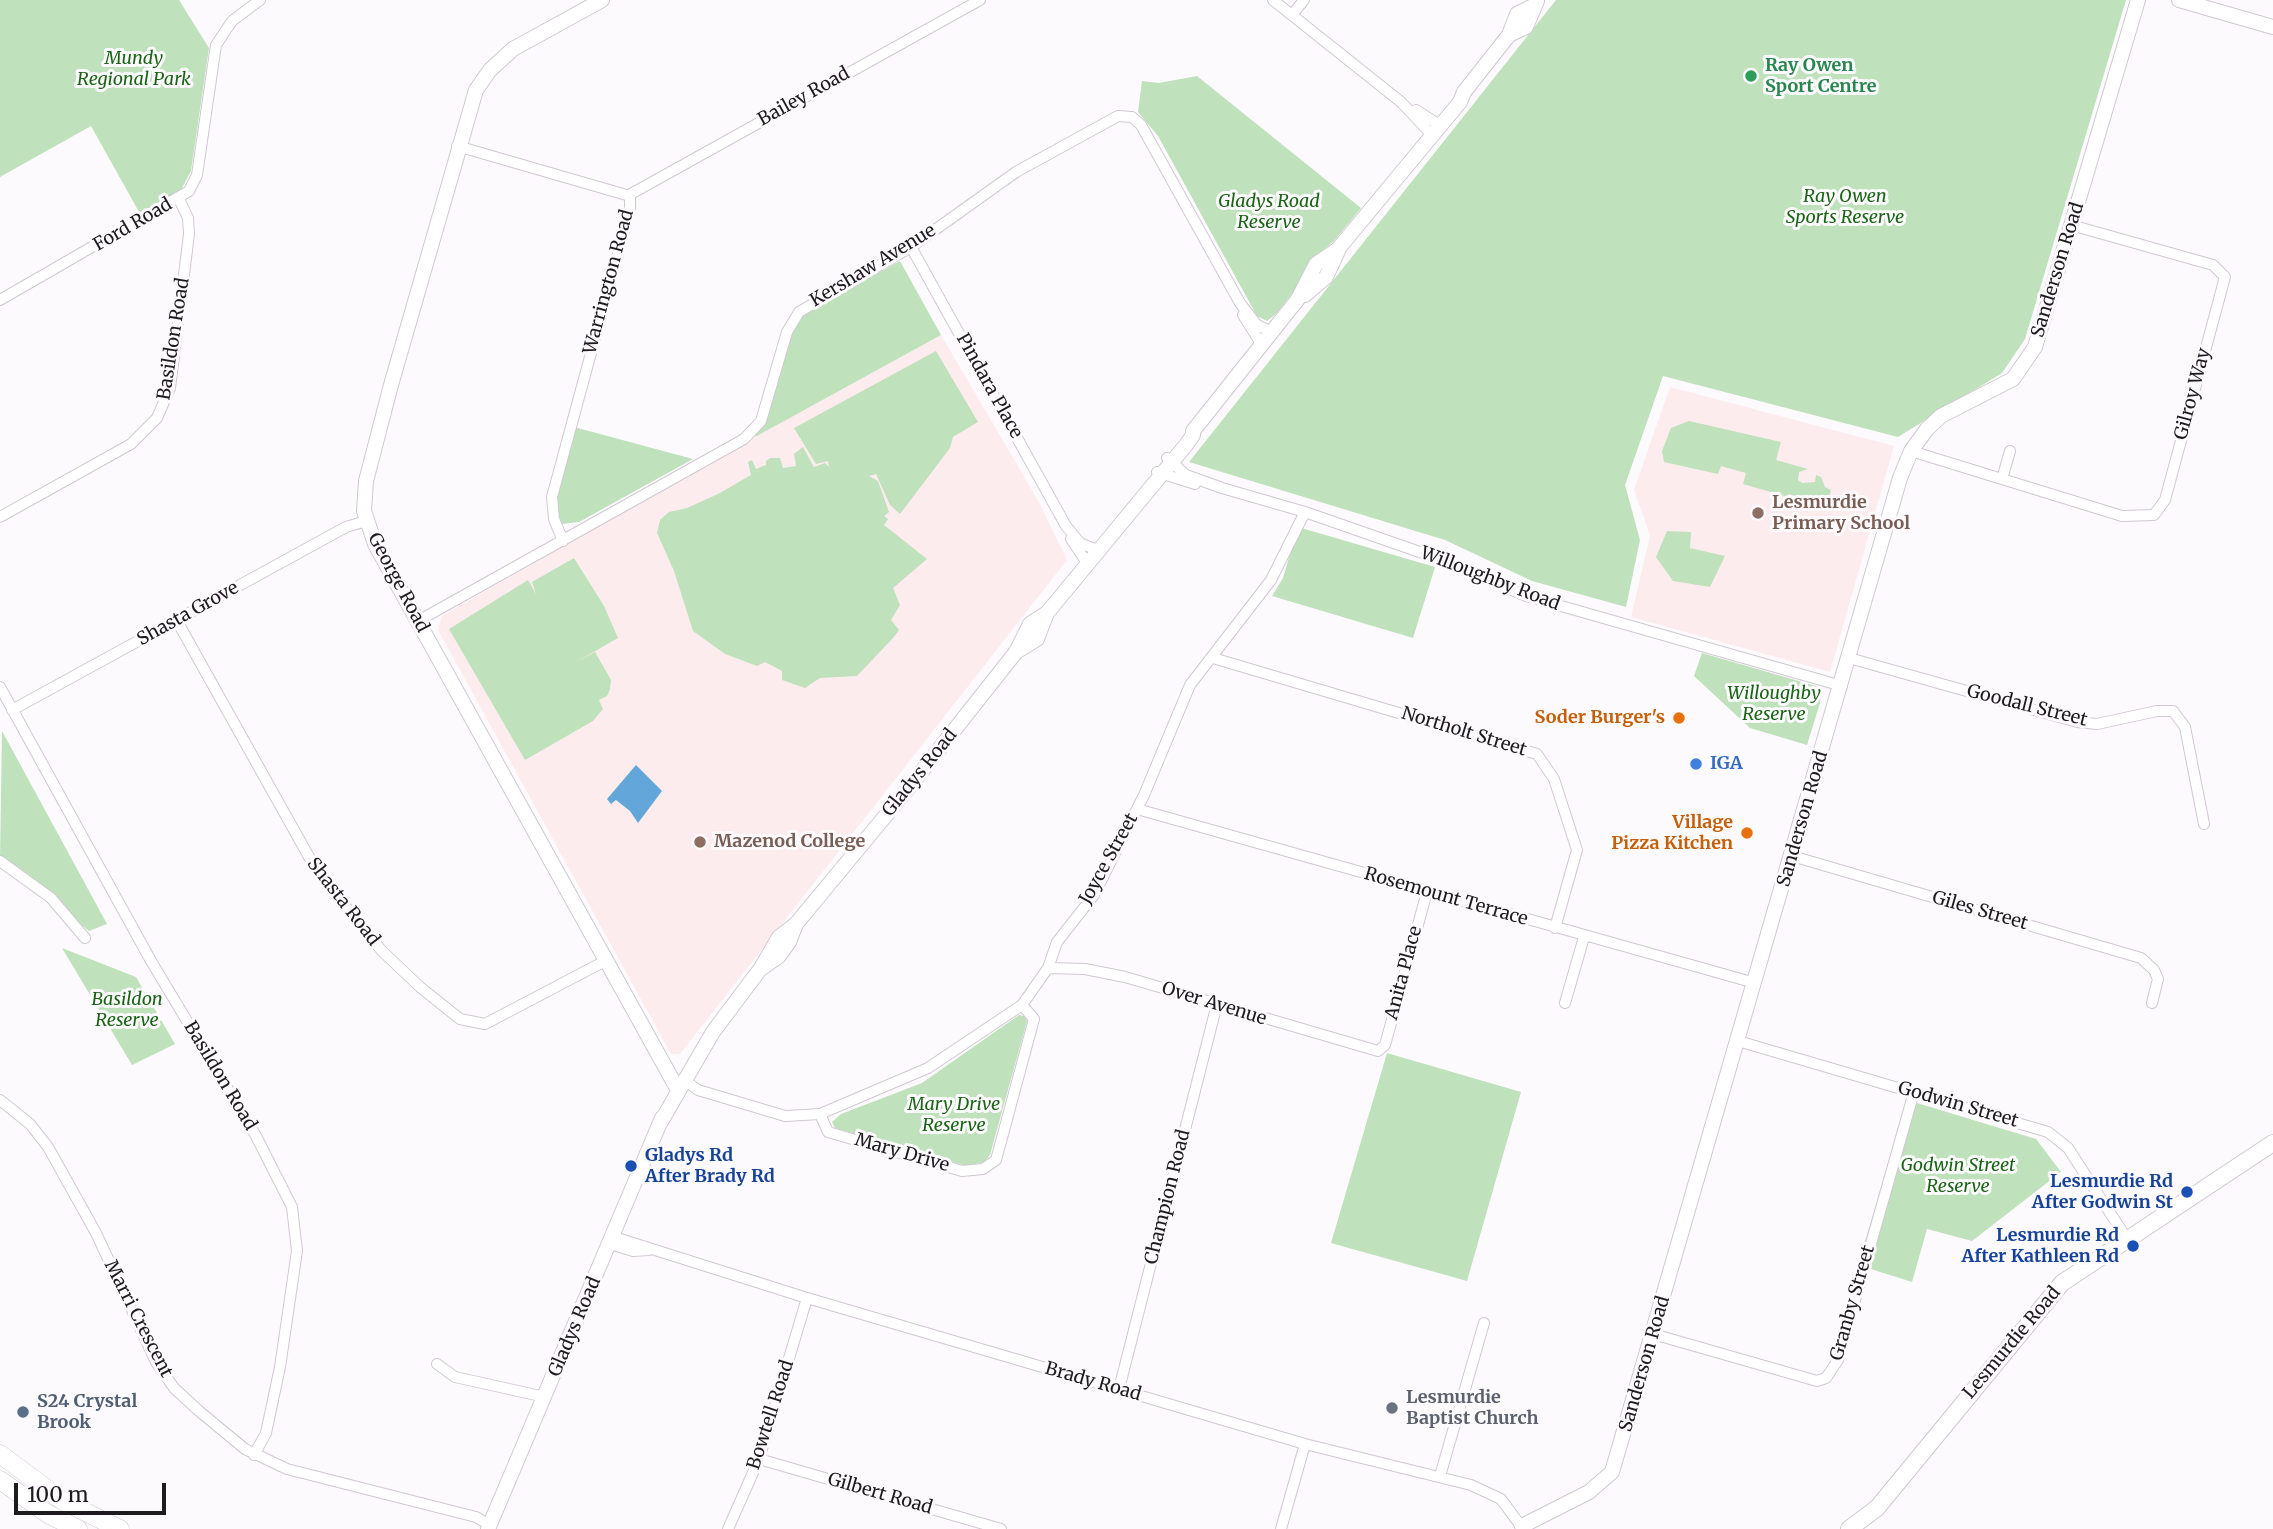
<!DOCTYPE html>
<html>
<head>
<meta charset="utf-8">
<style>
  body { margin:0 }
  #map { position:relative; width:2273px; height:1529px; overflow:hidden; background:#fdfafe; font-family:Merriweather,serif }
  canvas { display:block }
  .scale { position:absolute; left:14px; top:1483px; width:152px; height:32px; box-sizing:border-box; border:4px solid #1e1b1f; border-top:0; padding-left:9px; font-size:21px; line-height:24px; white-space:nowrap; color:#1e1b1f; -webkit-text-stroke:5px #fdfafe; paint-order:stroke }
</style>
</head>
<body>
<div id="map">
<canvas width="2273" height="1529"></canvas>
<div class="scale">100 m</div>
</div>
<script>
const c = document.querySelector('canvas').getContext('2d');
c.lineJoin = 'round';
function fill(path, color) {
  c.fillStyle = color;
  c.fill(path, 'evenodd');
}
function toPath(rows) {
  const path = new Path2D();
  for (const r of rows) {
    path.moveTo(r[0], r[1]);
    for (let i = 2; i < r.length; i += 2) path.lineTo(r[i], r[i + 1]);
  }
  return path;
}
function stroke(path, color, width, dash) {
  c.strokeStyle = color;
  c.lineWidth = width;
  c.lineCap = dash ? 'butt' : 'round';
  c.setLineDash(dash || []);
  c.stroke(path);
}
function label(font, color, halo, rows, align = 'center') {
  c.font = font + ' Merriweather,serif';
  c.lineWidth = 6;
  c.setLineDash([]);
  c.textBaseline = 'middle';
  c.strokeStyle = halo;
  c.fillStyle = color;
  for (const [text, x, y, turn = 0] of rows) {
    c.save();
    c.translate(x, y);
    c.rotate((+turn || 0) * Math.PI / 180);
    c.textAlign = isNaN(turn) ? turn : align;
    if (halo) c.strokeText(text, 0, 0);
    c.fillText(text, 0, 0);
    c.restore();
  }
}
fill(toPath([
  [941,335,1039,502,1067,560,680,1054,671,1054,438,630,442,616,754,437],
  [1670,387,1894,446,1830,672,1631,617,1650,536,1634,490]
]), '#fdecee');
fill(toPath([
  [0,0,179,0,209,48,191,171,181,190,144,213,139,212,91,126,0,177],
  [1556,0,2126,0,2025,339,2002,373,1898,437,1663,376,1625,485,1640,540,1626,607,1532,581,1445,540,1189,462],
  [1197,76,1361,208,1334,241,1311,260,1305,277,1276,314,1267,321,1257,316,1158,136,1138,112,1142,81,1159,83],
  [900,261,941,335,755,437,792,320],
  [936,351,978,422,953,437,950,448,900,514,890,505,876,474,869,476,878,481,889,512,884,516,888,519,884,525,927,559,893,588,900,605,891,620,899,630,893,638,857,676,820,678,805,688,782,680,782,671,765,662,757,666,725,654,693,631,674,571,657,533,660,520,669,512,687,508,718,494,751,475,748,462,752,460,756,469,766,465,766,461,770,458,780,458,783,468,796,466,794,454,803,447,814,467,825,463,829,467,828,461,816,464,794,428],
  [1689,421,1781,442,1776,460,1808,469,1799,472,1798,480,1802,483,1815,482,1816,475,1821,477,1825,487,1831,490,1828,501,1832,502,1830,508,1792,506,1795,496,1789,494,1788,497,1743,484,1746,473,1721,466,1718,474,1664,462,1662,451,1671,428],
  [574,427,693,459,579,522,562,524,555,503],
  [1298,527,1435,567,1413,638,1272,596,1283,578],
  [1667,531,1691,532,1690,548,1725,556,1710,587,1673,581,1656,557],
  [574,558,604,606,618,638,576,662,595,652,611,680,610,689,607,696,599,700,603,709,593,721,525,760,449,629,528,580,536,594,532,582],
  [1702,653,1816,686,1821,692,1820,703,1807,745,1750,728,1694,676],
  [2,731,107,924,89,931,0,859],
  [62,948,136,977,175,1044,132,1065],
  [1019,1015,1024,1016,1027,1021,1024,1032,990,1155,984,1162,967,1166,835,1128,832,1122,841,1114,922,1083],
  [1387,1053,1521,1092,1467,1281,1331,1243],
  [1907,1100,2036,1139,2061,1172,1972,1241,1927,1229,1912,1282,1858,1265]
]), '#bfe1bb');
fill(toPath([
  [636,765,662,791,638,823,630,811,616,800,611,804,607,799]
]), '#62a6da');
const minor = toPath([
  [1273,0,1401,102,1433,136],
  [1292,15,1304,0],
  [1416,110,1441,126],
  [457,146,630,196,630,209,552,497,554,519,563,541],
  [629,195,980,0],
  [911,247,1066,526,1080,543,1097,550],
  [0,300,189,191,197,175,216,45,232,21,260,0],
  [1243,315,1262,345],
  [1911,451,2122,516,2154,515,2165,500,2225,277,2213,265,2071,225],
  [1167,458,1186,475,1222,488,1305,512,1434,557,1526,596,1842,686],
  [1157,472,1195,484],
  [2002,479,2010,451],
  [0,517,131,444,157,418,170,388,189,234,188,218,179,199],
  [1071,539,1087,563],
  [177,621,318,873,382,951,420,987,460,1019,485,1024,605,961],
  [418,621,744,439,761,421,787,332,799,312,911,247,1016,172,1118,116,1132,117,1141,125,1240,303,1257,325,1272,332],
  [1213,658,1537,754,1554,779,1577,850,1555,928],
  [1849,658,2077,722,2097,724,2157,711,2173,711,2185,727,2204,824],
  [0,687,151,961,256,1136,292,1207,297,1251,280,1367,266,1433,254,1455],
  [12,710,346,527,366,521],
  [1137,809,1755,983],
  [1792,856,2141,958,2154,970,2158,979,2152,1003],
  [0,861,51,898,85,938],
  [1048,968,1085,969,1125,977,1378,1051,1385,1045,1427,892],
  [1565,1003,1584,937],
  [1738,1041,2048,1132,2068,1148,2127,1239],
  [683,1079,698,1090,785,1116,820,1114,928,1068,1022,1005,1048,968,1057,942,1094,895,1144,795,1190,685,1271,580,1305,512],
  [0,1100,30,1124,48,1147,96,1233,156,1362,174,1388,199,1411,245,1449,287,1469,476,1517,490,1525],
  [820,1114,828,1132,962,1171,983,1169,996,1160,1034,1019,1022,1005],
  [614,1237,807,1298,1305,1444,1471,1485,1501,1499,1523,1529],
  [610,1244,633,1251,649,1250],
  [1653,1334,1817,1381,1826,1378,1838,1360,1914,1092],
  [437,1364,455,1377,545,1397],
  [1119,1389,1217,1004],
  [759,1459,1001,1529],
  [1440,1476,1484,1323],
  [728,1529,759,1459,807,1298],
  [1281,1529,1305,1444]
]);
const tertiary = toPath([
  [602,0,513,49,490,70,476,90,391,385,366,481,364,511,375,544,678,1090],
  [2179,0,2273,27],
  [1509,35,1526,27,1537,1],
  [1305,295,1326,277,1338,251],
  [1016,652,1037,639,1047,613],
  [762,968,779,956,789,942,796,924],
  [659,1125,713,1032,761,968,779,937,796,924,906,791,1016,652,1030,624,1047,613,1186,445,1193,435,1193,431,1298,299,1316,264,1338,249,1460,102,1464,92,1509,35,1517,14,1533,6],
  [1522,1526,1589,1492,1612,1472,1900,478,1911,451,1927,429,1941,416,2013,379,2035,347,2138,0],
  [488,1529,662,1118]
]);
const secondary = toPath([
  [1849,1529,1877,1508,2062,1283,2273,1143]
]);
const primary = toPath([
  [0,1454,63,1501,120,1529],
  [0,1480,48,1514,78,1529]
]);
stroke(minor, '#d0c8d2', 12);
stroke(tertiary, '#d0c8d2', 16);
stroke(secondary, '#d0c8d2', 18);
stroke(primary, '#d0c8d2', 19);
stroke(minor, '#fff', 10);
stroke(tertiary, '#fff', 14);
stroke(secondary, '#fff', 16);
stroke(primary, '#fff', 18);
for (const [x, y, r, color] of [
  [1751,76,7,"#2e9e5b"],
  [1758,513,7,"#8d6e63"],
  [1679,718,7,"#e8710a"],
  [1696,764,7,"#3f7fe0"],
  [1747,833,7,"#e8710a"],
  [700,842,7,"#8d6e63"],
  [631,1166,7,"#1a4fb4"],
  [2187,1192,7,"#1a4fb4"],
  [2133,1246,7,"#1a4fb4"],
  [1392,1408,7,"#6b7280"],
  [23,1412,7,"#5c6f8a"]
]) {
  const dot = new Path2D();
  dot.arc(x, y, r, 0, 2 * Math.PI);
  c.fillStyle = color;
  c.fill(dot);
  stroke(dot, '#fdfafe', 2.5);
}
label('italic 18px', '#1a6515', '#fdfafe', [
  ["Mundy",134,59],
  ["Regional Park",134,80],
  ["Ray Owen",1845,197],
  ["Sports Reserve",1845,218],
  ["Gladys Road",1269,202],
  ["Reserve",1269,223],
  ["Willoughby",1774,694],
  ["Reserve",1774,715],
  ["Basildon",127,1000],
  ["Reserve",127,1021],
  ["Mary Drive",954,1105],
  ["Reserve",954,1126],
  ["Godwin Street",1958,1166],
  ["Reserve",1958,1187]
]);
label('bold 18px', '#27864d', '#fdfafe', [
  ["Ray Owen",1765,66],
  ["Sport Centre",1765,87]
], 'left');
label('18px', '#1e1b1f', '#fdfafe', [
  ["Bailey Road",804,97,-29],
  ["Ford Road",133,225,-30],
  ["Kershaw Avenue",873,266,-31],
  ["Sanderson Road",2058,270,-73],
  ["Warrington Road",609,282,-75],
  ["Basildon Road",174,339,-81],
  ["Pindara Place",989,386,61],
  ["Gilroy Way",2193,394,-75],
  ["Willoughby Road",1490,579,21],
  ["George Road",398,583,62],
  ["Shasta Grove",188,614,-29],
  ["Goodall Street",2027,706,14],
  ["Northolt Street",1464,732,17],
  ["Gladys Road",920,773,-51],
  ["Sanderson Road",1803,819,-74],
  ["Joyce Street",1109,859,-61],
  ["Rosemount Terrace",1446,897,16],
  ["Shasta Road",343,902,52],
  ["Giles Street",1980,911,16],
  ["Anita Place",1404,973,-75],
  ["Over Avenue",1214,1004,17],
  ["Basildon Road",220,1076,59],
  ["Godwin Street",1958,1105,16],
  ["Mary Drive",902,1153,16],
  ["Champion Road",1168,1197,-76],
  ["Granby Street",1853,1303,-74],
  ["Marri Crescent",138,1319,63],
  ["Gladys Road",575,1327,-67],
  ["Lesmurdie Road",2012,1343,-50],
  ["Sanderson Road",1645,1364,-74],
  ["Brady Road",1093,1382,16],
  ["Bowtell Road",771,1415,-72],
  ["Gilbert Road",880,1494,16]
]);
label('bold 18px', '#785e54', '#fdfafe', [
  ["Lesmurdie",1772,503],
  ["Primary School",1772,524],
  ["Mazenod College",714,842]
], 'left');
label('bold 18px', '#c56008', '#fdfafe', [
  ["Soder Burger's",1665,718],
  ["Village",1733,823],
  ["Pizza Kitchen",1733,844]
], 'right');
label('bold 18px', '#366cbe', '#fdfafe', [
  ["IGA",1710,764]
], 'left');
label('bold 18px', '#164399', '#fdfafe', [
  ["Gladys Rd",645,1156,"left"],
  ["After Brady Rd",645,1177,"left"],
  ["Lesmurdie Rd",2173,1182],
  ["After Godwin St",2173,1203],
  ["Lesmurdie Rd",2119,1236],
  ["After Kathleen Rd",2119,1257]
], 'right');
label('bold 18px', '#5b616d', '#fdfafe', [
  ["Lesmurdie",1406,1398],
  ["Baptist Church",1406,1419]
], 'left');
label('bold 18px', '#4e5e75', '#fdfafe', [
  ["S24 Crystal",37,1402],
  ["Brook",37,1423]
], 'left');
</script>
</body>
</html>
